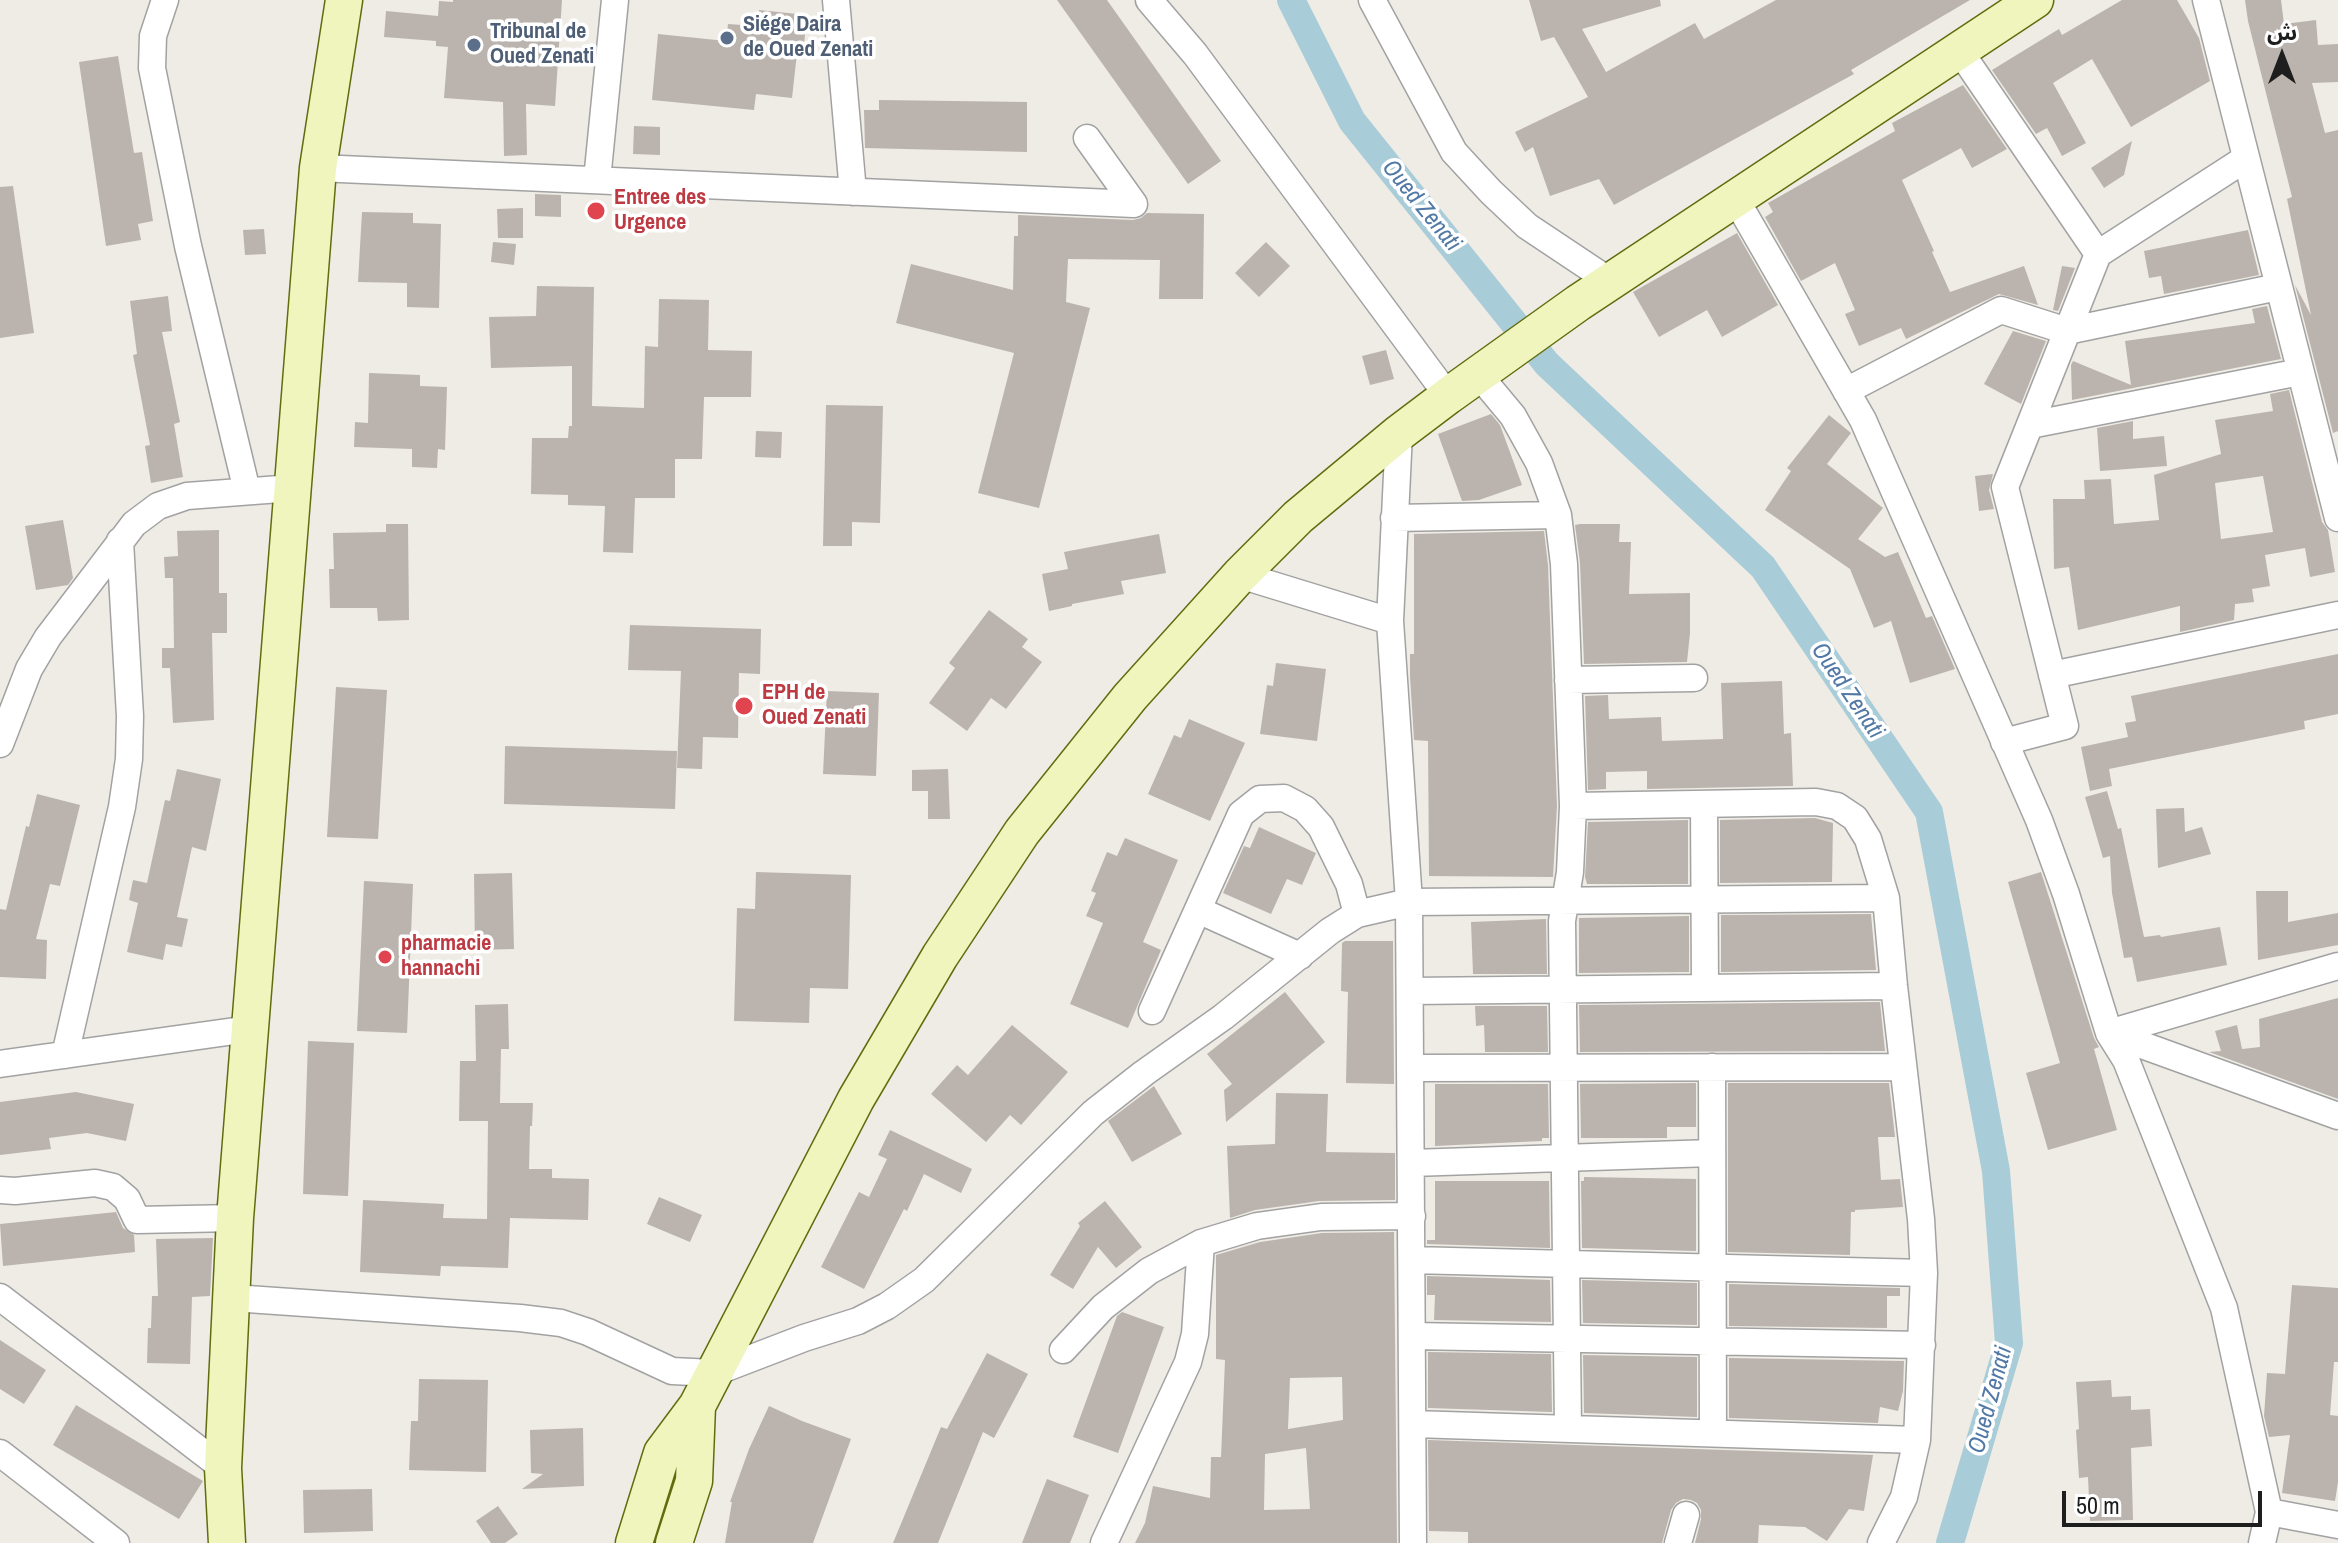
<!DOCTYPE html>
<html>
<head>
<meta charset="utf-8">
<style>
  body { margin:0 }
  #map { position:relative; width:2338px; height:1543px; overflow:hidden; background:#eeece5; font-family:"Archivo Narrow","Noto Sans Arabic",sans-serif }
  canvas { display:block }
  .north { position:absolute; left:2242px; top:16px; width:80px; height:80px; -webkit-text-stroke:6px #fff; paint-order:stroke; rotate:0deg; font-size:22px; font-weight:700; line-height:32px; text-align:center; color:#1e1e1e }
  .north::after { content:''; display:block; margin:auto; width:28px; height:36px; background:#1e1e1e; clip-path:polygon(50% 0,100% 100%,50% 72%,0 100%) }
  .scale { position:absolute; left:2062px; top:1491px; width:200px; height:36px; box-sizing:border-box; border:4px solid #1e1e1e; border-top:0; padding-left:10px; font-size:24px; line-height:28px; white-space:nowrap; color:#1e1e1e; -webkit-text-stroke:6px #fff; paint-order:stroke }
</style>
</head>
<body>
<div id="map">
<canvas width="2338" height="1543"></canvas>
<div class="north">ش</div>
<div class="scale">50 m</div>
</div>
<script>
const c = document.querySelector('canvas').getContext('2d');
c.lineJoin = 'round';
function toPath(rows) {
  const path = new Path2D();
  for (const r of rows) {
    path.moveTo(r[0], r[1]);
    for (let i = 2; i < r.length; i += 2) path.lineTo(r[i], r[i + 1]);
  }
  return path;
}
function stroke(path, color, width, dash) {
  c.strokeStyle = color;
  c.lineWidth = width;
  c.lineCap = dash ? 'butt' : 'round';
  c.setLineDash(dash || []);
  c.stroke(path);
}
function fill(path, color) {
  c.fillStyle = color;
  c.fill(path, 'evenodd');
}
function label(font, color, halo, rows, align = 'center') {
  c.font = font + ' "Archivo Narrow",sans-serif';
  c.lineWidth = 7;
  c.setLineDash([]);
  c.textBaseline = 'middle';
  c.strokeStyle = halo;
  c.fillStyle = color;
  for (const [text, x, y, turn = 0] of rows) {
    c.save();
    c.translate(x, y);
    c.rotate((+turn || 0) * Math.PI / 180);
    c.textAlign = isNaN(turn) ? turn : align;
    if (halo) c.strokeText(text, 0, 0);
    c.fillText(text, 0, 0);
    c.restore();
  }
}
stroke(toPath([
  [1291,0,1352,121,1547,364,1763,567,1929,812,1996,1171,2009,1343,1950,1543]
]), '#a9ccd9', 28);
fill(toPath([
  [453,0,562,0,555,106,526,104,527,155,504,156,503,102,444,98,448,47,436,46,436,41,384,37,386,11,438,16,439,1,453,2],
  [1057,0,1107,0,1221,161,1188,184],
  [1529,0,1660,0,1661,6,1582,29,1606,72,1695,23,1704,39,1776,0,1970,0,1851,70,1854,74,1614,205,1599,179,1550,196,1533,147,1525,152,1515,132,1588,97,1554,37,1541,41],
  [2122,0,2177,0,2199,38,2210,81,2131,127,2092,59,2053,83,2086,143,2062,156,2047,128,2036,134,1992,70,2059,29,2062,35],
  [2245,0,2281,0,2284,24,2316,20,2318,45,2338,44,2338,82,2312,83,2325,133,2338,130,2338,431,2333,433,2295,285,2311,315,2287,199,2292,197,2248,21],
  [759,10,807,15,803,54,797,53,792,98,756,94,754,110,652,100,658,34,726,41,728,24,758,26],
  [118,56,134,153,142,152,153,221,138,224,141,240,106,246,79,62],
  [1963,85,2007,149,1972,168,1961,148,1902,180,1934,251,1932,252,1950,292,2024,266,2038,305,1999,294,1906,339,1901,328,1859,346,1845,314,1855,310,1835,263,1801,281,1765,217,1773,212,1768,203,1895,131,1892,123],
  [879,100,1027,102,1027,152,865,148,864,110,879,110],
  [634,126,660,127,660,155,633,154],
  [2132,141,2124,175,2104,188,2091,168],
  [13,186,34,333,0,338,0,187],
  [535,194,561,195,561,217,535,216],
  [523,208,523,238,498,238,497,209],
  [362,212,413,213,413,223,441,224,439,308,407,307,407,283,358,282],
  [1147,213,1204,214,1203,299,1159,299,1160,260,1068,259,1066,302,1090,308,1039,508,978,493,1014,353,896,323,911,264,1013,290,1014,236,1018,236,1018,215,1133,220,1141,218],
  [264,229,266,254,245,255,243,230],
  [2248,230,2259,275,2164,294,2161,276,2149,278,2144,251],
  [1737,233,1778,305,1722,337,1707,310,1659,337,1633,292],
  [493,242,516,244,514,265,491,262],
  [1266,242,1290,266,1259,297,1235,273],
  [2062,266,2075,268,2058,311,2053,310],
  [537,286,594,287,592,406,644,408,645,346,658,347,659,299,709,300,708,350,752,351,751,397,704,397,702,459,675,459,675,498,635,498,633,553,603,552,605,506,568,505,568,495,531,494,532,438,568,438,569,426,572,426,572,366,491,368,489,317,536,316],
  [168,296,172,331,162,332,180,422,174,424,183,477,151,483,145,446,150,445,133,355,137,354,130,301],
  [2267,306,2281,359,2072,400,2071,365,2073,361,2131,385,2125,341,2255,323,2252,309],
  [2013,331,2046,341,2021,404,1984,384],
  [1386,350,1394,379,1370,385,1362,356],
  [369,373,420,375,420,386,447,387,445,450,438,449,437,468,412,467,412,449,354,447,355,422,368,423],
  [2289,390,2322,522,2328,530,2335,572,2310,577,2305,548,2265,555,2270,586,2252,589,2254,602,2235,604,2234,620,2180,632,2180,606,2078,630,2069,567,2054,569,2053,499,2085,499,2084,480,2111,479,2114,524,2159,520,2154,475,2221,454,2215,420,2273,411,2270,394],
  [2263,476,2273,532,2221,539,2215,483],
  [826,405,883,406,880,523,852,522,852,546,823,546],
  [1491,414,1500,425,1522,485,1479,500,1462,501,1438,434],
  [1829,415,1851,433,1827,464,1883,508,1858,539,1885,557,1898,552,1926,618,1932,616,1955,669,1910,683,1891,621,1874,628,1850,569,1765,510,1791,471,1787,468],
  [2133,421,2133,439,2164,436,2167,466,2100,471,2097,428],
  [756,431,782,432,781,458,755,457],
  [1993,474,1989,490,1994,509,1979,511,1975,476],
  [63,520,73,578,68,585,36,590,25,526],
  [386,524,408,524,409,620,378,621,377,608,330,608,329,569,334,569,333,533,386,532],
  [1580,524,1620,524,1619,542,1631,542,1629,594,1690,593,1690,633,1687,662,1584,664,1580,563,1575,525],
  [219,530,219,593,227,593,227,633,212,633,214,720,173,723,170,668,162,668,162,648,174,648,173,578,165,578,164,557,178,556,177,531],
  [1544,531,1548,565,1557,806,1553,877,1429,876,1428,741,1414,740,1410,676,1410,654,1414,654,1414,534],
  [1159,534,1166,573,1121,581,1124,594,1072,604,1072,606,1049,611,1042,574,1068,569,1064,552],
  [989,610,1028,639,1022,647,1042,662,1006,709,991,698,967,731,929,703,955,668,949,663],
  [630,625,761,629,760,674,739,673,738,738,703,737,702,769,677,768,681,671,628,670],
  [2338,654,2338,714,2304,721,2305,729,2109,769,2112,786,2090,791,2081,747,2128,737,2125,723,2136,721,2131,696],
  [1276,663,1326,669,1317,741,1260,734,1267,685,1273,686],
  [1782,681,1784,734,1791,733,1793,786,1647,789,1647,771,1606,772,1606,789,1588,790,1585,696,1608,695,1609,719,1661,717,1662,741,1723,739,1721,683],
  [336,687,387,690,378,839,327,837],
  [827,691,879,693,876,776,823,774],
  [1189,719,1245,743,1210,821,1148,794,1174,735,1181,738],
  [505,746,677,751,675,809,504,804],
  [177,769,221,779,206,851,192,847,177,917,188,919,182,947,166,944,163,960,127,952,138,903,129,900,133,880,147,883,165,800,170,801],
  [948,769,950,819,928,819,928,791,912,791,912,770],
  [2107,791,2118,829,2121,828,2144,937,2160,935,2161,937,2220,927,2227,965,2137,982,2132,957,2124,958,2112,893,2110,856,2103,858,2085,797],
  [37,794,80,805,60,886,50,884,36,939,47,940,46,979,0,977,0,909,6,910,26,826,29,827],
  [2184,808,2185,832,2202,827,2211,854,2158,868,2156,809],
  [1815,818,1833,823,1832,882,1720,883,1720,820],
  [1688,820,1688,884,1587,884,1585,877,1588,822],
  [1259,827,1316,853,1302,885,1287,879,1271,914,1223,893,1244,846,1250,848],
  [1125,838,1178,860,1143,942,1161,950,1128,1028,1070,1004,1103,923,1086,916,1096,893,1091,891,1107,852,1117,856],
  [756,872,851,875,848,989,810,988,809,1023,734,1021,737,908,755,909],
  [2041,872,2094,1038,2099,1047,2094,1049,2117,1130,2048,1150,2026,1073,2060,1063,2008,882],
  [512,873,514,949,475,950,474,874],
  [364,881,413,884,407,1033,357,1031],
  [2256,891,2288,891,2288,922,2338,913,2338,945,2258,960],
  [1871,914,1876,970,1721,972,1721,915],
  [1689,916,1689,972,1579,973,1579,918],
  [1546,919,1547,974,1473,974,1471,922],
  [1345,941,1393,941,1394,1084,1346,1083,1348,992,1341,991,1342,943],
  [1285,992,1325,1042,1226,1122,1224,1090,1232,1084,1207,1054],
  [2338,998,2338,1099,2209,1052,2221,1051,2215,1031,2237,1025,2242,1049,2260,1047,2259,1019],
  [1880,1002,1885,1051,1580,1052,1579,1005],
  [508,1004,509,1049,501,1049,500,1103,533,1103,532,1126,530,1126,529,1169,552,1169,552,1178,589,1179,588,1220,510,1218,508,1268,441,1266,440,1276,360,1272,363,1200,444,1204,443,1218,487,1219,488,1121,459,1121,460,1061,476,1061,475,1005],
  [1475,1006,1547,1006,1548,1052,1485,1052,1484,1025,1476,1026],
  [1012,1025,1068,1072,1021,1125,1010,1115,986,1142,931,1094,957,1065,968,1075],
  [308,1041,354,1043,348,1196,303,1194],
  [1696,1083,1696,1127,1667,1127,1667,1138,1581,1138,1580,1084],
  [1728,1083,1889,1083,1895,1137,1878,1137,1881,1180,1900,1179,1903,1207,1855,1210,1855,1212,1851,1212,1850,1255,1728,1252],
  [1435,1084,1548,1084,1549,1138,1542,1138,1542,1141,1435,1146],
  [1154,1086,1182,1134,1132,1162,1108,1121],
  [76,1092,134,1104,126,1141,87,1133,49,1138,51,1149,0,1155,0,1102],
  [1276,1093,1328,1094,1326,1152,1395,1153,1395,1200,1319,1201,1255,1210,1230,1218,1227,1146,1275,1144],
  [890,1130,972,1169,961,1193,924,1174,907,1211,904,1209,864,1289,821,1267,859,1192,869,1197,887,1159,878,1155],
  [1584,1177,1696,1179,1696,1251,1582,1248,1581,1181,1584,1181],
  [1435,1181,1549,1181,1550,1248,1427,1244,1427,1240,1435,1240],
  [659,1197,702,1215,690,1242,647,1224],
  [1105,1201,1142,1247,1116,1268,1098,1247,1073,1289,1050,1275,1080,1226,1078,1223],
  [116,1212,123,1228,134,1235,135,1252,3,1266,0,1224],
  [1394,1232,1397,1543,1135,1543,1145,1523,1153,1486,1210,1498,1211,1457,1221,1457,1225,1360,1216,1359,1216,1255,1260,1242,1322,1233],
  [1342,1377,1343,1420,1288,1429,1290,1378],
  [1306,1448,1310,1509,1264,1510,1265,1454],
  [213,1238,210,1296,192,1297,190,1364,147,1363,148,1328,151,1328,152,1296,158,1296,156,1239],
  [1427,1276,1550,1280,1551,1322,1434,1320,1435,1295,1427,1295],
  [1582,1280,1697,1283,1697,1325,1583,1323],
  [1729,1284,1900,1288,1900,1296,1887,1296,1887,1328,1729,1326],
  [2292,1285,2338,1288,2338,1362,2334,1362,2330,1415,2338,1416,2338,1482,2335,1501,2282,1493,2290,1435,2269,1437,2264,1416,2267,1373,2285,1374],
  [1122,1312,1164,1327,1118,1453,1073,1437,1117,1316],
  [0,1340,46,1370,24,1404,0,1389],
  [1428,1352,1551,1354,1552,1412,1428,1408],
  [987,1353,1028,1374,994,1438,983,1432,938,1543,893,1543,941,1427,947,1429],
  [1583,1355,1697,1357,1697,1417,1584,1413],
  [1729,1358,1904,1361,1903,1391,1898,1411,1880,1407,1878,1423,1729,1418],
  [419,1379,488,1380,486,1472,409,1470,411,1421,418,1421],
  [2111,1380,2112,1397,2131,1396,2131,1410,2150,1409,2152,1446,2131,1448,2133,1520,2090,1521,2088,1477,2079,1478,2076,1430,2079,1429,2076,1382],
  [76,1405,203,1481,179,1519,53,1445],
  [769,1406,802,1421,851,1439,813,1543,725,1543,732,1502,730,1502,749,1449],
  [583,1428,584,1486,522,1489,543,1474,531,1473,530,1430],
  [1428,1440,1873,1455,1864,1511,1849,1509,1827,1541,1805,1527,1759,1525,1758,1543,1695,1543,1701,1519,1701,1510,1697,1503,1691,1500,1683,1499,1676,1503,1671,1510,1662,1543,1468,1543,1468,1532,1429,1531],
  [1047,1479,1089,1495,1070,1543,1022,1543],
  [372,1489,373,1531,304,1533,303,1490],
  [498,1506,518,1534,505,1543,491,1543,476,1521]
]), '#bbb4ae');
const street = toPath([
  [165,0,153,36,152,68,188,246,247,491],
  [836,0,853,192],
  [1149,0,1195,54,1448,396],
  [1372,0,1454,152,1491,192,1527,226,1611,282],
  [2206,0,2338,518],
  [1959,50,2098,254,2005,487,2065,726,2004,742],
  [318,168,1134,204,1087,138],
  [597,180,615,0],
  [1735,198,1863,420,2039,820,2066,894,2109,1033,2126,1060,2224,1308,2269,1512,2262,1543],
  [2098,254,2245,159],
  [1478,374,1513,416,1539,463,1558,515,1564,564,1573,806,1570,872,1562,921,1568,1428],
  [1846,391,2001,310,2067,331,2278,287],
  [2030,425,2300,372],
  [1399,433,1390,621,1409,902,1413,1543],
  [1394,518,1558,515],
  [1240,575,1390,621],
  [2052,675,2338,615],
  [1568,680,1694,678],
  [0,744,29,669,48,637,134,524,158,506,187,496,293,488],
  [1704,804,1705,988],
  [1573,806,1816,802,1837,806,1855,818,1868,839,1886,898,1894,986,1921,1219,1924,1273,1917,1440,1904,1497,1881,1543],
  [1198,910,1300,956],
  [1411,991,1894,986],
  [1152,1011,1241,814,1260,799,1284,798,1305,809,1321,827,1349,884,1357,914],
  [2109,1033,2338,1116],
  [2109,1033,2338,966],
  [65,1055,122,807,129,759,130,716,120,541],
  [0,1064,249,1029],
  [1712,1067,1713,1433],
  [1412,1068,1903,1067],
  [1412,1163,1712,1153],
  [0,1190,15,1191,95,1183,113,1187,127,1199,137,1220,235,1218],
  [1412,1260,1924,1273],
  [0,1297,223,1468],
  [233,1298,520,1318,561,1323,588,1332,672,1371,713,1373,804,1338,858,1321,887,1306,924,1280,1093,1113,1144,1073,1223,1017,1330,931,1357,914,1409,902,1886,898],
  [1412,1336,1922,1345],
  [1063,1350,1103,1307,1149,1271,1201,1243,1257,1226,1321,1217,1412,1216],
  [1413,1424,1917,1440],
  [0,1453,116,1543],
  [2269,1512,2338,1525],
  [1104,1543,1188,1362,1195,1334,1201,1243],
  [1678,1543,1686,1515]
]);
const secondary = toPath([
  [227,1543,223,1468,235,1218,318,168,344,0],
  [634,1543,662,1453,697,1406,856,1099,940,956,1022,832,1130,697,1240,575,1298,517,1399,433,1448,396,1578,303,2035,0],
  [674,1543,694,1481,697,1406]
]);
stroke(street, '#a2a2a2', 29);
stroke(secondary, '#606d0d', 39);
stroke(street, '#fff', 26);
stroke(secondary, '#f0f4bd', 36);
for (const [x, y, r, color] of [
  [727,38,8,"#5c6f8a"],
  [474,45,8,"#5c6f8a"],
  [596,211,10,"#e0444e"],
  [744,706,10,"#e0444e"],
  [385,957,8,"#e0444e"]
]) {
  const dot = new Path2D();
  dot.arc(x, y, r, 0, 2 * Math.PI);
  c.fillStyle = color;
  c.fill(dot);
  stroke(dot, '#fff', 3);
}
label('bold 22px', '#4e5e75', '#fff', [
  ["Siége Daira",743,25],
  ["de Oued Zenati",743,50],
  ["Tribunal de",490,32],
  ["Oued Zenati",490,57]
], 'left');
label('bold 22px', '#be3a42', '#fff', [
  ["Entree des",614,198],
  ["Urgence",614,223],
  ["EPH de",762,693],
  ["Oued Zenati",762,718],
  ["pharmacie",401,944],
  ["hannachi",401,969]
], 'left');
label('italic 24px', '#5279a6', '#fff', [
  ["Oued Zenati",1421,206,51],
  ["Oued Zenati",1847,691,56],
  ["Oued Zenati",1991,1400,-75]
]);
</script>
</body>
</html>
